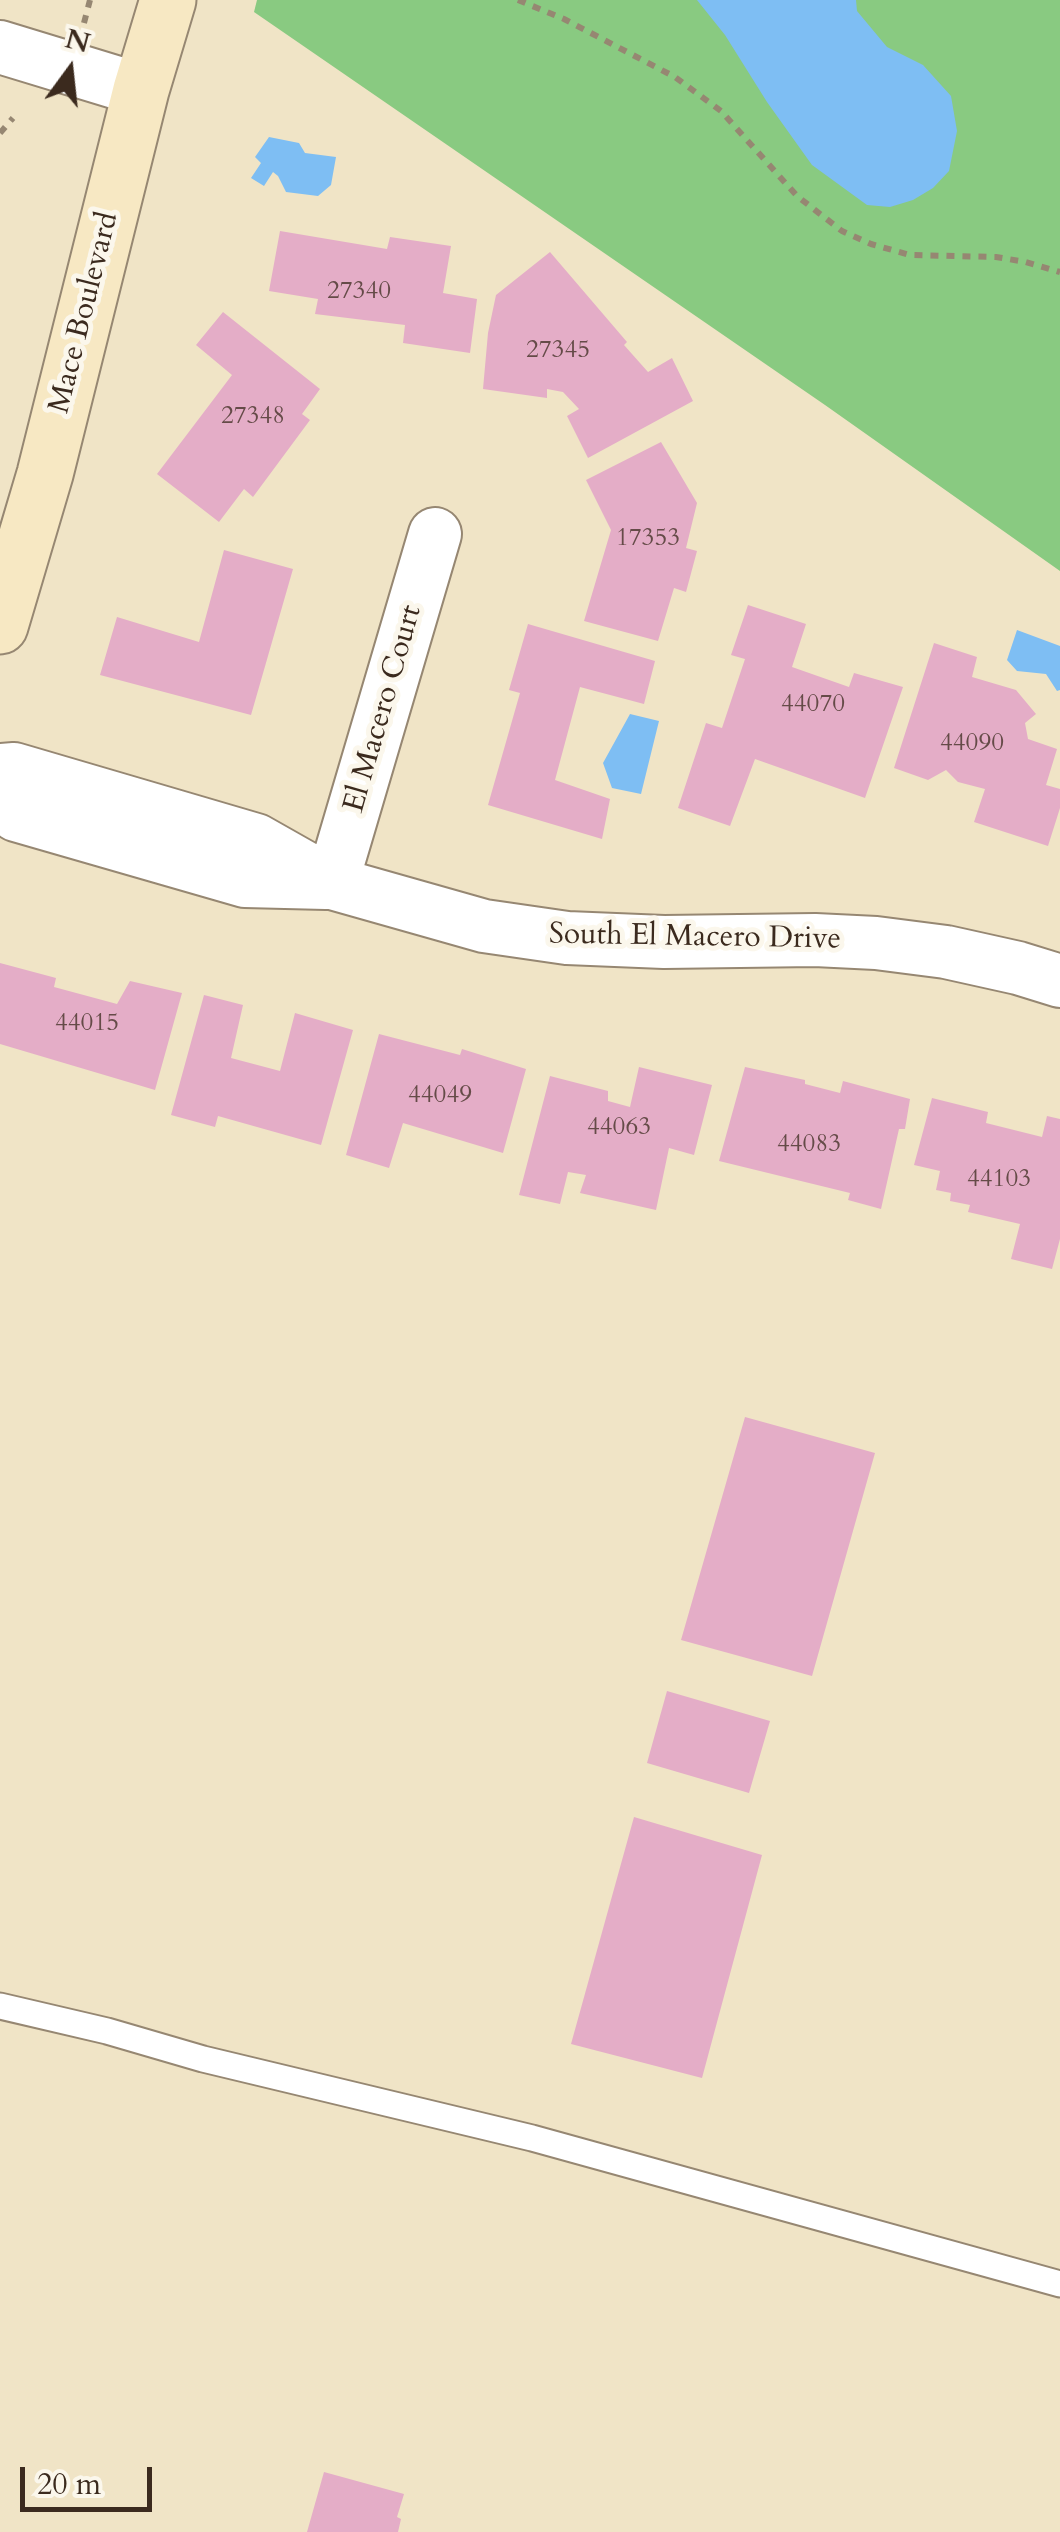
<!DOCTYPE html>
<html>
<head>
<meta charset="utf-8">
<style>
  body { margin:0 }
  #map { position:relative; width:1060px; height:2532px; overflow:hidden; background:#f0e4c6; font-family:Cardo,serif }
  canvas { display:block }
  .north { position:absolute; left:20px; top:20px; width:100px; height:100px; -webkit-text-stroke:8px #fbf7ec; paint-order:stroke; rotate:15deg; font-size:28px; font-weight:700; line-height:40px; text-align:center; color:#3b2a1e }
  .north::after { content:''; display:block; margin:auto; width:35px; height:45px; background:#3b2a1e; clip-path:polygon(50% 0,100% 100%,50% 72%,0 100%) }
  .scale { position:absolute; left:20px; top:2467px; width:132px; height:45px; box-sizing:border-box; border:5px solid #3b2a1e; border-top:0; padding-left:12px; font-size:30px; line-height:35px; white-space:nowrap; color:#3b2a1e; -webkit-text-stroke:8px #fbf7ec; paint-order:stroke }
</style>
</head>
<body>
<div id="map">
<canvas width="1060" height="2532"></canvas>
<div class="north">N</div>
<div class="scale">20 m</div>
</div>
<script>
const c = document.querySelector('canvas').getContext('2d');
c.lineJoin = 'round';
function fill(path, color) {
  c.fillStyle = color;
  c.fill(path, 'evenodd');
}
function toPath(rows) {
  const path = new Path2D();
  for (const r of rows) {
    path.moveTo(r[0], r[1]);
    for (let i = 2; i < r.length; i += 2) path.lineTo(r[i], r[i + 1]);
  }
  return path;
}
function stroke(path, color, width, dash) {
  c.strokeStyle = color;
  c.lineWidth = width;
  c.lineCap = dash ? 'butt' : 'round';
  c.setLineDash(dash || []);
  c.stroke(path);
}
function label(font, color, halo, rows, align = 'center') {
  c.font = font + ' Cardo,serif';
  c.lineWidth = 10;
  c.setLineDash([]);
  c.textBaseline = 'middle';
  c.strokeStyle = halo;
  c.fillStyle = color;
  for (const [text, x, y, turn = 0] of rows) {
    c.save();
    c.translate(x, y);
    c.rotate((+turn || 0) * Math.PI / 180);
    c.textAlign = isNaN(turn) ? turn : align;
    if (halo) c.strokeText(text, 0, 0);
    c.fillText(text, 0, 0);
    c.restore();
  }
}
fill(toPath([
  [257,0,1060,0,1060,571,825,405,254,12]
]), '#89ca81');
fill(toPath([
  [697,0,856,0,857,11,887,47,923,65,951,96,957,131,949,171,933,188,913,200,890,207,867,205,812,165,767,102,725,35],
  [269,137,299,143,305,153,336,157,331,185,318,196,286,192,278,176,273,172,264,186,251,178,261,163,255,157],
  [1017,630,1060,646,1060,690,1057,691,1046,674,1017,671,1007,660],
  [630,714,659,721,641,794,612,788,603,763]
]), '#7ebef3');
fill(toPath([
  [280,231,387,249,390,237,451,246,443,293,477,299,470,353,403,343,405,325,315,314,318,299,269,291],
  [550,252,627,342,624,345,648,372,672,358,693,401,588,458,567,416,579,409,563,392,547,389,547,398,483,389,488,333,496,295],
  [223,312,320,389,302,414,310,420,253,497,244,489,219,522,157,474,232,375,196,345],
  [661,442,697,503,686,548,697,551,686,592,674,588,658,641,584,621,611,530,586,480],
  [224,550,293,569,251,715,100,675,117,617,199,642],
  [748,605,806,624,792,667,849,687,854,673,903,687,865,798,755,759,730,826,678,808,706,723,722,728,745,659,731,655],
  [528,624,655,661,644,704,580,687,555,780,610,799,602,839,488,805,520,693,509,690],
  [934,643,977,657,972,677,1016,690,1036,714,1025,723,1028,739,1057,749,1046,785,1060,789,1060,808,1048,846,974,822,985,789,958,782,946,770,928,780,894,768],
  [0,963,56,978,54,987,117,1004,130,981,182,993,155,1090,0,1044],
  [204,995,243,1005,231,1058,280,1071,295,1013,353,1030,321,1145,218,1116,215,1127,171,1115],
  [379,1034,460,1055,462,1049,526,1069,503,1153,403,1123,389,1168,346,1155],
  [639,1067,712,1085,694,1155,669,1148,656,1210,580,1193,586,1175,568,1172,560,1204,519,1195,550,1076,608,1091,608,1101,630,1107],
  [745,1067,805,1080,805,1084,840,1093,843,1081,910,1099,905,1129,899,1129,881,1209,848,1200,850,1193,719,1161],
  [932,1098,988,1112,986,1123,1042,1137,1047,1116,1060,1119,1060,1239,1052,1269,1011,1259,1020,1224,968,1212,970,1205,950,1201,951,1193,936,1190,940,1171,914,1165],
  [745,1417,875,1453,812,1676,681,1640],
  [667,1691,770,1721,749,1793,647,1763],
  [634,1817,762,1855,702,2078,571,2044],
  [324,2472,404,2494,397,2517,401,2519,398,2532,307,2532]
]), '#e4adc7');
const lane = toPath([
  [0,2006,107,2031,203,2059,532,2138,1060,2284]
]);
const street = toPath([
  [0,47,141,90],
  [0,770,14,769,256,840,332,883,484,926,567,938,664,942,815,940,876,943,946,952,1018,968,1060,981],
  [0,804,16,815,245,881,326,883],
  [332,883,435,534]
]);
const secondary = toPath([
  [0,626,45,474,141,90,168,0]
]);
stroke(lane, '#968772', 29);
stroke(street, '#968772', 56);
stroke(secondary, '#968772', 59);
stroke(toPath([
  [518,0,564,19,675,77,721,111,797,196,842,231,871,244,910,255,996,257,1026,262,1060,272],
  [84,23,90,0],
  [0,133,13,118]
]), '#968772', 6, [8, 8]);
stroke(lane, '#fff', 25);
stroke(street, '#fff', 52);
stroke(secondary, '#f7e8c3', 55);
label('25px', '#654b48', null, [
  ["27340",359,292],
  ["27345",558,351],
  ["27348",253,417],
  ["17353",648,539],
  ["44070",813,705],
  ["44090",972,744],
  ["44015",87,1024],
  ["44049",440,1096],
  ["44063",619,1128],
  ["44083",809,1145],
  ["44103",999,1180]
]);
label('30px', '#3b2a1e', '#fbf7ec', [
  ["Mace Boulevard",85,313,-76],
  ["El Macero Court",384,709,-74],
  ["South El Macero Drive",695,938,1]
]);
</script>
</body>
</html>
